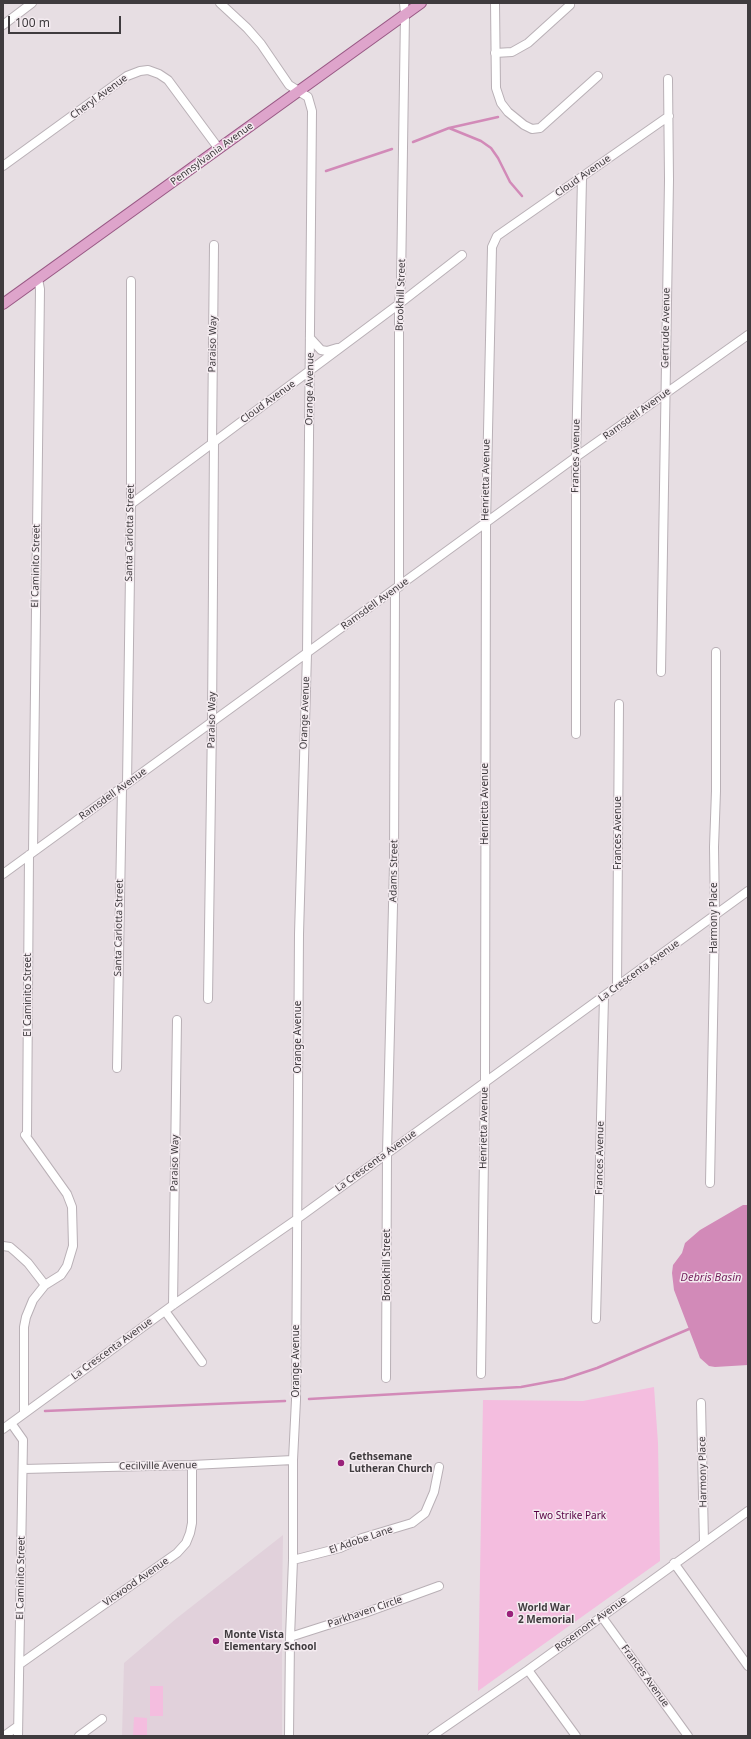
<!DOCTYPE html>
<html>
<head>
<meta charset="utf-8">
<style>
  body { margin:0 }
  #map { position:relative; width:751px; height:1739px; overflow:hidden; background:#e7dee3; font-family:"Noto Sans",sans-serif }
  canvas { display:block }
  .frame { position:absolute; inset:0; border:4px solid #3f3b3e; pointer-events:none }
  .scale { position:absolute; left:8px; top:16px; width:113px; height:18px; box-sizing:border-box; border:2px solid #3f3b3e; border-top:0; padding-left:5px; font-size:12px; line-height:14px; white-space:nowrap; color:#3f3b3e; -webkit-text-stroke:3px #f4ebf0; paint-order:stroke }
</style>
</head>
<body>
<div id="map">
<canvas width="751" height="1739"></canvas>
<div class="frame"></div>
<div class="scale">100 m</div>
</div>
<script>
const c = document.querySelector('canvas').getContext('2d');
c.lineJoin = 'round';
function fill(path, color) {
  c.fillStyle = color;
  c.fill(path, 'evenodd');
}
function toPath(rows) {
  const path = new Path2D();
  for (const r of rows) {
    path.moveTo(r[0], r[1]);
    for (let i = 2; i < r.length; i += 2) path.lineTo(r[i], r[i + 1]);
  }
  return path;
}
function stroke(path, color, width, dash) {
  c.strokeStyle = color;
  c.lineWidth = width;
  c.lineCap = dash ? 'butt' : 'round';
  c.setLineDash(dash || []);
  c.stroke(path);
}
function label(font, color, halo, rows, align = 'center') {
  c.font = font + ' "Noto Sans",sans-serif';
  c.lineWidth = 3;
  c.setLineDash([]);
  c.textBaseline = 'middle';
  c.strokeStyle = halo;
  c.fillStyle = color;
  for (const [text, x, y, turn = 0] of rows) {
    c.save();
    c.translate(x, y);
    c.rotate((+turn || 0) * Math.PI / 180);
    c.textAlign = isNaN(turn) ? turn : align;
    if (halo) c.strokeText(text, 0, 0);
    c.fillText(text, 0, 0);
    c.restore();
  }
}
fill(toPath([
  [283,1535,282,1604,282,1736,122,1736,124,1663,177,1618]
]), '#e1d1db');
fill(toPath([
  [654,1387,658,1443,660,1561,478,1691,483,1400,583,1401],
  [150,1686,163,1686,163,1716,150,1716],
  [134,1717,147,1718,147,1736,133,1736]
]), '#f4bddf');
fill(toPath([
  [743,1205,748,1205,748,1365,715,1367,709,1366,700,1358,674,1290,672,1273,673,1265,682,1253,685,1243,700,1230]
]), '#d28ab8');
stroke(toPath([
  [449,128,481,141,491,148,498,158,510,182,522,196],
  [413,142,449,128,498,117],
  [326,171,392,149],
  [309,1399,521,1387,564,1379,597,1368,689,1329],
  [45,1411,285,1401]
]), '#d28ab8', 2.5);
const minor = toPath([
  [220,3,247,28,261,44,289,85,308,97,312,111,307,654,299,934,296,1400,293,1460,293,1560,290,1637,289,1736],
  [495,3,496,88,501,103,508,112,524,125,532,129,540,128,598,76],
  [3,25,32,3],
  [495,53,512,52,528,43,570,5],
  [3,166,127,76,140,71,148,70,159,74,168,80,219,149],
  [310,338,321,350,327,351,337,348],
  [212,443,214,245],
  [131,504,399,304,462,255],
  [399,587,399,304,401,282,405,14,404,3],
  [661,672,669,180,668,79],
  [576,734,576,457,582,178],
  [127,784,131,504,131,281],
  [33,852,40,289,38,279],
  [3,874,576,457,748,335],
  [617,987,619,704],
  [208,999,212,722,214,442],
  [117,1068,122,788],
  [27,1134,29,855],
  [710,1183,715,916,714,847,716,791,716,652],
  [3,1246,10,1247,17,1253,28,1263,45,1285],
  [173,1305,177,1020],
  [165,1311,202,1362],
  [596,1319,604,997],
  [481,1374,485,1082,486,524,492,247,497,236,669,116],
  [386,1378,387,1153,394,864,395,589],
  [701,1403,704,1542],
  [24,1413,24,1327,26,1317,33,1300,45,1285,61,1275,67,1266,73,1246,72,1207,67,1194,25,1135],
  [11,1423,23,1440,18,1736],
  [3,1429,173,1305,297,1219,748,891],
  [23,1469,192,1465,293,1460],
  [293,1560,340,1548,362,1538,412,1523,425,1513,434,1492,439,1467],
  [674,1563,748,1666],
  [602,1617,688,1736],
  [290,1637,362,1614,439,1586],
  [20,1664,177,1553,186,1543,190,1533,192,1523,192,1465],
  [528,1670,576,1736],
  [4,1736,18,1726],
  [79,1736,102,1719],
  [432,1736,528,1670,748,1511]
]);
const major = toPath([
  [3,304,421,3]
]);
stroke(minor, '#b9b0b6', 10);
stroke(major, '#985884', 12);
stroke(minor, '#fff', 8);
stroke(major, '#dea4cb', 10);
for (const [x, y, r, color] of [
  [341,1463,4,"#9a217a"],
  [510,1614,4,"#9a217a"],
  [216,1641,4,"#9a217a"]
]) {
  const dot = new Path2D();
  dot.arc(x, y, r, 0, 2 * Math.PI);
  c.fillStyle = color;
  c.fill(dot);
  stroke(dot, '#f4ebf0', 1.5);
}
label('10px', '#3f3b3e', '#f4ebf0', [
  ["Cheryl Avenue",99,97,-36],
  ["Pennsylvania Avenue",212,154,-36],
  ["Cloud Avenue",583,176,-35],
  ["Brookhill Street",401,295,-88],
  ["Gertrude Avenue",666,328,-89],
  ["Paraiso Way",213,344,-89],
  ["Orange Avenue",310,389,-89],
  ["Cloud Avenue",268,402,-36],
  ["Ramsdell Avenue",637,414,-36],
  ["Frances Avenue",576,456,-89],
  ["Henrietta Avenue",486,480,-89],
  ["Santa Carlotta Street",130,533,-89],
  ["El Caminito Street",36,566,-89],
  ["Ramsdell Avenue",375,604,-36],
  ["Orange Avenue",305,713,-88],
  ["Paraiso Way",212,720,-89],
  ["Ramsdell Avenue",113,794,-36],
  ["Henrietta Avenue",485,804,-90],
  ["Frances Avenue",618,833,-90],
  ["Adams Street",394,871,-89],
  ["Harmony Place",714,918,-90],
  ["Santa Carlotta Street",119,928,-89],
  ["La Crescenta Avenue",639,971,-36],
  ["El Caminito Street",28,995,-90],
  ["Orange Avenue",298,1037,-90],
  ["Henrietta Avenue",484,1128,-89],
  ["Frances Avenue",600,1158,-89],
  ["La Crescenta Avenue",376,1161,-36],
  ["Paraiso Way",175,1163,-89],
  ["Brookhill Street",387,1265,-90],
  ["La Crescenta Avenue",112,1349,-36],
  ["Orange Avenue",296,1361,-90],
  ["Cecilville Avenue",158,1466,-1],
  ["Harmony Place",703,1472,-91],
  ["El Adobe Lane",361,1540,-19],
  ["El Caminito Street",21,1578,-89],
  ["Vicwood Avenue",136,1582,-35],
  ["Parkhaven Circle",365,1612,-19],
  ["Rosemont Avenue",591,1624,-36],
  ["Frances Avenue",645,1676,54]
]);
label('bold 10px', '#3f3b3e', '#f4ebf0', [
  ["Gethsemane",349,1457],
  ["Lutheran Church",349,1469],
  ["World War",518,1608],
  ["2 Memorial",518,1620],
  ["Monte Vista",224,1635],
  ["Elementary School",224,1647]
], 'left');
label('10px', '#570043', '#f4ebf0', [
  ["Two Strike Park",570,1516]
]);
label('italic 11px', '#721e5a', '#f4ebf0', [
  ["Debris Basin",711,1278]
]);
</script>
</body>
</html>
